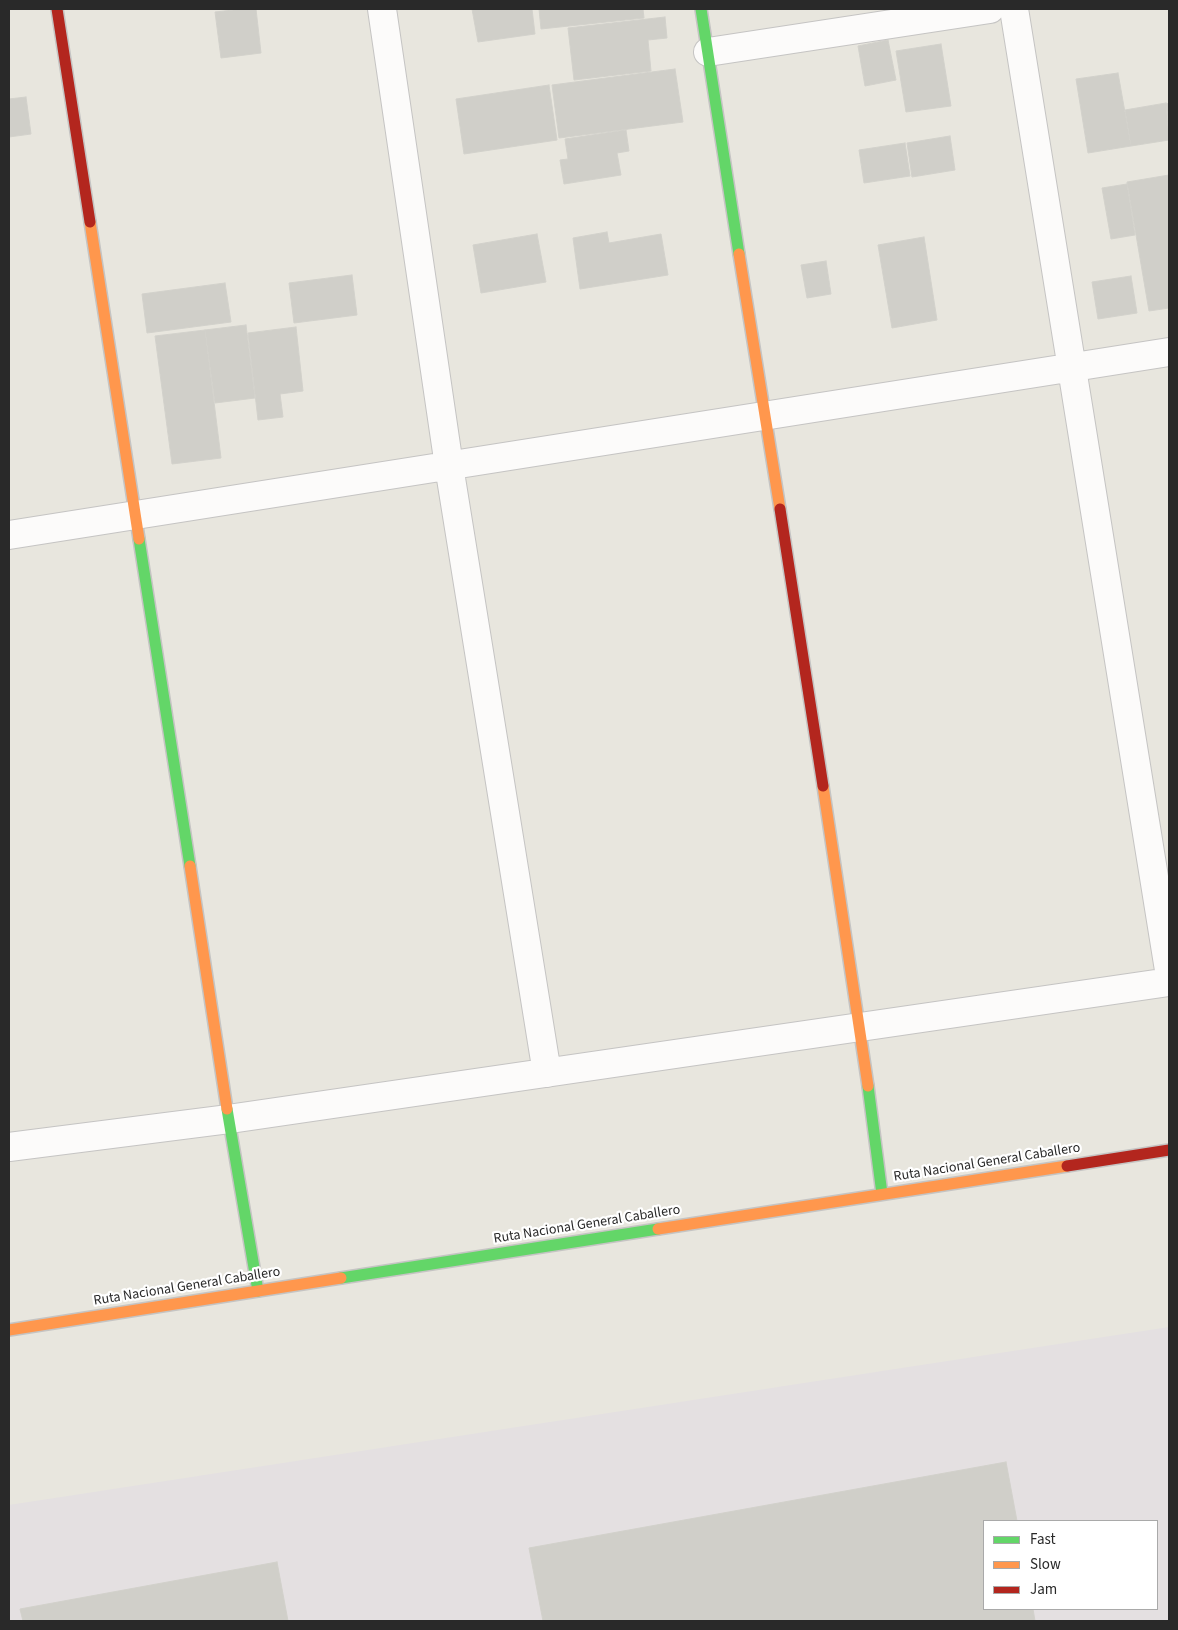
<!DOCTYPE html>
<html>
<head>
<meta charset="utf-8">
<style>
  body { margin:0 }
  #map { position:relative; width:1178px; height:1630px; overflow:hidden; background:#e8e6de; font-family:"Source Sans 3",sans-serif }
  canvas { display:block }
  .frame { position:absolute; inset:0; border:10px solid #292929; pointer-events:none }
  .legend { position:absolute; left:983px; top:1520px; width:175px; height:90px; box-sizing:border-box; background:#fff; border:1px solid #a9a9a9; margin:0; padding:6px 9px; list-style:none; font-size:15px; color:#292929 }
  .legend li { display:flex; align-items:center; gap:10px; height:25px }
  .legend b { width:25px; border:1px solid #a9a9a9 }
</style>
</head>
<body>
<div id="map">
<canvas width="1178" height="1630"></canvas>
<div class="frame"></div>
<ul class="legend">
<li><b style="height:6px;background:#63d668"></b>Fast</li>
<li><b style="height:6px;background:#ff974d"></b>Slow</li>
<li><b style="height:6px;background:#b3261e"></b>Jam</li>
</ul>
</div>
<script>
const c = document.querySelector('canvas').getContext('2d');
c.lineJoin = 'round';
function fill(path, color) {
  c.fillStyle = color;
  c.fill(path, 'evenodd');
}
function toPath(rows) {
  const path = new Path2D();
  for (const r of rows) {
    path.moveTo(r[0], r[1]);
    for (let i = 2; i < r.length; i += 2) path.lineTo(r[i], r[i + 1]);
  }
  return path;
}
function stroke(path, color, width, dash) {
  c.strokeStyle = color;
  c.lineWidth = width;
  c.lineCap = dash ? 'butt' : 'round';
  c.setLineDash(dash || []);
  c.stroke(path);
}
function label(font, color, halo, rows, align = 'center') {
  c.font = font + ' "Source Sans 3",sans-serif';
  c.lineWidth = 4.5;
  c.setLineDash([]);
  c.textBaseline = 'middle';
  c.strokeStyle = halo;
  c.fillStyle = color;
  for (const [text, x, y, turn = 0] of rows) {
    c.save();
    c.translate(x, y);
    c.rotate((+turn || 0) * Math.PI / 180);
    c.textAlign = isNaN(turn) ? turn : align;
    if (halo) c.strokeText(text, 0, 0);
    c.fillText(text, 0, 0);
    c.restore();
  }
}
fill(toPath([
  [1169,1327,1169,1621,9,1621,9,1505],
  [984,1521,1157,1521,1157,1609,984,1609]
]), '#e4e0e1');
const building = toPath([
  [242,9,256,9,261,53,221,58,215,12,242,9],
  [472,9,532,9,535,34,478,42,472,9],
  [539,9,643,9,644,18,541,29,539,9],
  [665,17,667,38,648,40,651,71,574,80,568,28,665,17],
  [888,40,896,80,865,86,858,46,888,40],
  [941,44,951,106,906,112,896,51,941,44],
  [675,69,683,122,559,138,552,85,675,69],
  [1118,73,1131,146,1088,153,1076,79,1118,73],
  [549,85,557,140,464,154,456,99,549,85],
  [26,97,31,134,9,137,9,99,26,97],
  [1166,103,1169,140,1131,146,1125,110,1166,103],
  [1169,103,1169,124,1166,104,1169,103],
  [626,130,629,151,617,153,621,175,564,184,560,160,568,159,565,139,626,130],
  [950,136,955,170,912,177,907,143,950,136],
  [905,143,910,176,864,183,859,150,905,143],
  [1169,175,1169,308,1149,311,1127,182,1169,175],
  [1127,184,1135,235,1111,239,1102,188,1127,184],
  [607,232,609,243,661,234,668,275,580,289,573,238,607,232],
  [537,234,546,282,481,293,473,245,537,234],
  [924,237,937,320,892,328,878,245,924,237],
  [826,261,831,294,807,298,801,265,826,261],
  [352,275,357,315,294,323,289,283,352,275],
  [1131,276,1137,313,1098,319,1092,282,1131,276],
  [225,283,231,322,147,333,142,294,225,283],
  [246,325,255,398,215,403,205,330,246,325],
  [296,327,303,391,280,394,283,417,258,420,248,333,296,327],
  [205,330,221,458,172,464,155,336,205,330],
  [1006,1462,1017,1521,984,1521,984,1609,1033,1609,1035,1621,543,1621,529,1548,1006,1462],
  [277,1562,288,1621,23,1621,20,1609,277,1562]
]);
fill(building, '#d0cfc9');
stroke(building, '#d2d1cb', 1);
const street = toPath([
  [382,9,449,466,547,1073],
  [1014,9,1169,970],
  [708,52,990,9],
  [9,535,1169,352],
  [9,1147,229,1119,1169,982]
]);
const fast = toPath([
  [701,9,739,254],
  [139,539,190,866],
  [868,1086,882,1194],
  [227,1109,258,1291],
  [341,1278,658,1229]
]);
const slow = toPath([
  [90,222,139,539],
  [739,254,780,509],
  [823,786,868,1086],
  [190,866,227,1109],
  [658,1229,1067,1166],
  [9,1330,341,1278]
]);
const jam = toPath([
  [57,9,90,222],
  [780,509,823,786],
  [1067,1166,1169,1150]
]);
stroke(street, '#c5c4c3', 30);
stroke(fast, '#c5c4c3', 14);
stroke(slow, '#c5c4c3', 14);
stroke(jam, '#c5c4c3', 14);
stroke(street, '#fcfbfa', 28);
stroke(fast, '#63d668', 11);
stroke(slow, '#ff974d', 11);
stroke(jam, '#b3261e', 11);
label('14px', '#292929', '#fff', [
  ["Ruta Nacional General Caballero",987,1163,-9],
  ["Ruta Nacional General Caballero",587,1225,-9],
  ["Ruta Nacional General Caballero",187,1287,-9]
]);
</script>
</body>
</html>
